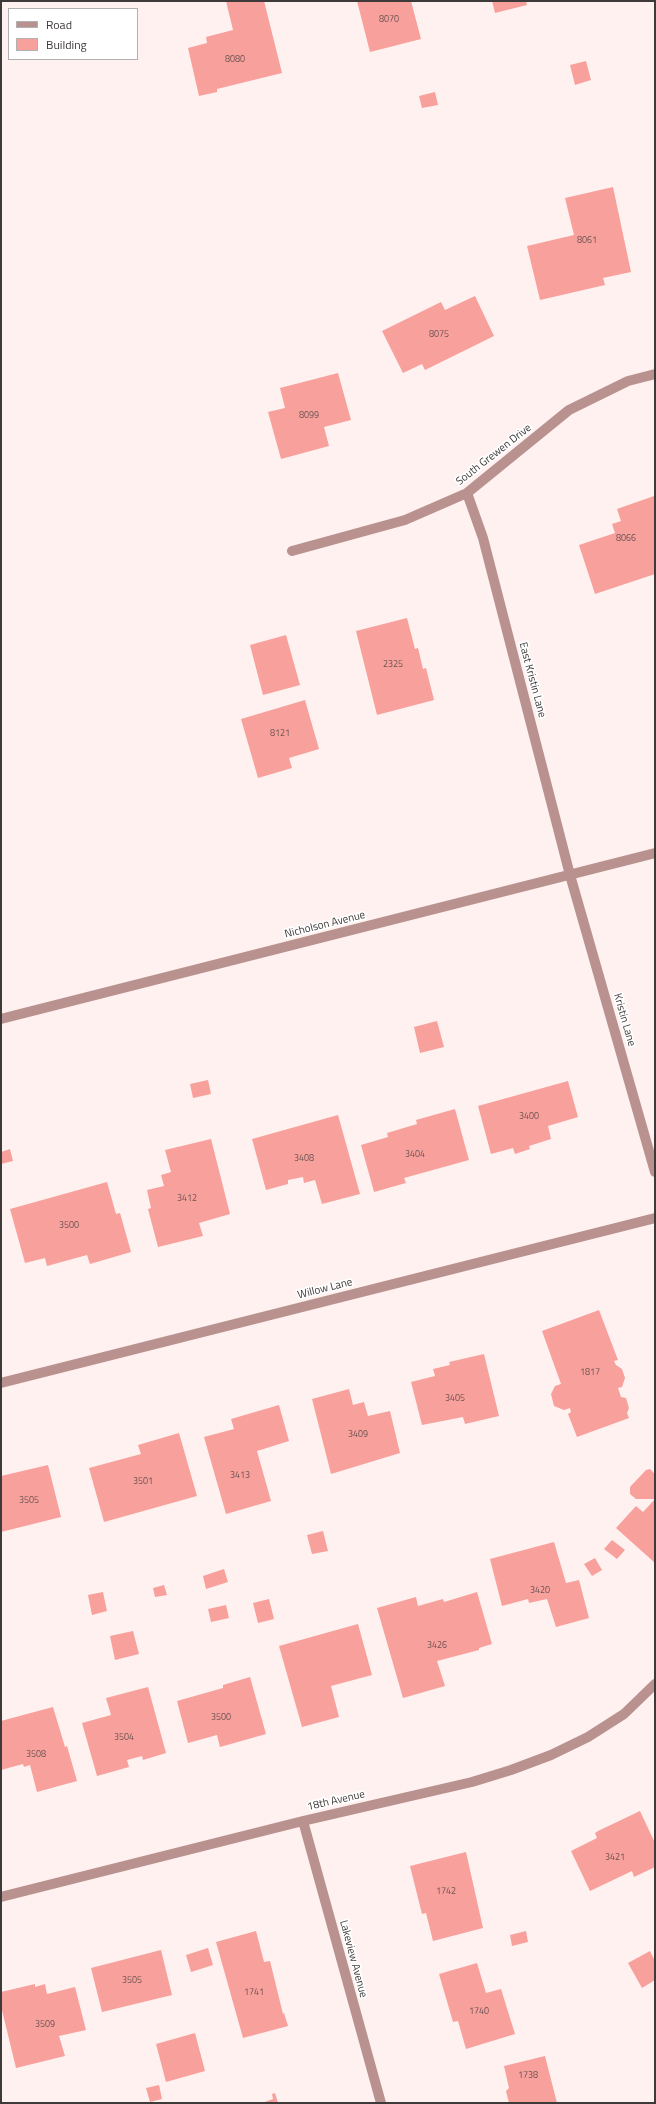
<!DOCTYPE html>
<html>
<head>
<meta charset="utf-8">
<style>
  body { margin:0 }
  #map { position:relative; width:656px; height:2104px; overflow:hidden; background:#fff1f0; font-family:"Titillium Web",sans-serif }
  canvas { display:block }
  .frame { position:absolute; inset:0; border:2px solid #3f3a3a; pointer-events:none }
  .legend { position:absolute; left:8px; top:8px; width:130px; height:52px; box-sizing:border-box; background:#fff; border:1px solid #b2b0b0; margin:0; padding:5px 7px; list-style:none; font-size:12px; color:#3f3a3a }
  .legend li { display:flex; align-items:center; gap:8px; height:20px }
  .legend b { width:20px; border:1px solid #b2b0b0 }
</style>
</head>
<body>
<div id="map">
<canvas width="656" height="2104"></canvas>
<div class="frame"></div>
<ul class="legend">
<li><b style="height:5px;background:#b99290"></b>Road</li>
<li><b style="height:11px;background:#f8a09c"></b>Building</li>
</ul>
</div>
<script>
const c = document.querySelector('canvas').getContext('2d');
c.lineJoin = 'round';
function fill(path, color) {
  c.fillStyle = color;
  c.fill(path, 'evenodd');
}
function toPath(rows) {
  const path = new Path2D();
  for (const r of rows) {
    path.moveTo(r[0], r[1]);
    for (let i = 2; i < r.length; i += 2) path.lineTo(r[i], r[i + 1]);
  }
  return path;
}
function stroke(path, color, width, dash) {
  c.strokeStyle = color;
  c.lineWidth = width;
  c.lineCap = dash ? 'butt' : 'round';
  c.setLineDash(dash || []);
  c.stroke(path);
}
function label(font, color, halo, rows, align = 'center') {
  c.font = font + ' "Titillium Web",sans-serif';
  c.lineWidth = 3.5;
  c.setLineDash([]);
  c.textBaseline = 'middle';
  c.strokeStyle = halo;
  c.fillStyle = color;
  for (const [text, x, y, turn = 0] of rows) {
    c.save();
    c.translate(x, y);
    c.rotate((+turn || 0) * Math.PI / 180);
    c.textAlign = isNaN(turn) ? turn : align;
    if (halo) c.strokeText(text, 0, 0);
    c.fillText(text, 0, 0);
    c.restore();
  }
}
fill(toPath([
  [226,1,264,1,282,73,217,89,217,92,199,96,188,48,207,43,206,37,233,30],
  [357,1,411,1,421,39,370,52],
  [492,1,526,1,527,5,495,13],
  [586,61,591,80,575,85,570,65],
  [435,92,438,105,422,108,419,96],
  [613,187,631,272,603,278,605,285,540,300,527,246,574,235,565,198],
  [475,296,494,336,425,370,422,364,403,373,382,331,441,302,445,310],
  [338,373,351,420,324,427,329,446,281,459,268,412,285,408,280,388],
  [654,496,655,574,595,594,579,545,615,533,612,524,621,521,617,509],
  [407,618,415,649,418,648,423,669,426,668,434,700,377,715,356,631],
  [286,635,300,685,263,695,250,645],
  [305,700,319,749,289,758,292,768,258,778,241,719],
  [437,1021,444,1047,420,1053,414,1027],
  [208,1080,211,1094,193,1098,190,1084],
  [568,1081,578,1117,548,1126,551,1139,529,1146,530,1149,515,1154,513,1148,491,1154,478,1106],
  [455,1109,469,1160,404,1178,406,1183,374,1192,361,1145,388,1137,387,1133,417,1124,416,1120],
  [338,1115,360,1194,322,1204,315,1180,304,1183,303,1177,288,1180,288,1184,266,1190,252,1139],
  [211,1139,230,1214,199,1223,203,1236,158,1247,148,1209,151,1208,147,1190,164,1186,161,1175,171,1172,165,1150],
  [10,1149,13,1161,1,1164,1,1152],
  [107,1182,116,1214,120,1213,131,1252,90,1264,87,1255,47,1266,45,1258,25,1263,10,1209],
  [599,1310,618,1360,614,1361,616,1365,622,1369,625,1378,622,1387,618,1388,621,1397,626,1398,629,1408,627,1413,629,1418,577,1437,568,1414,571,1412,570,1408,564,1410,554,1406,551,1394,555,1386,561,1384,542,1331],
  [484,1354,499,1416,465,1424,463,1417,422,1425,411,1382,435,1376,433,1369,450,1365,449,1362],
  [349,1389,353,1405,364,1402,368,1416,390,1411,400,1453,331,1474,312,1399],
  [279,1405,289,1441,257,1451,271,1501,226,1514,204,1437,234,1429,231,1419],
  [179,1433,197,1496,104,1522,89,1468,141,1454,138,1445],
  [48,1465,61,1517,1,1532,1,1476],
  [650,1469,655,1474,655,1563,616,1528,636,1506,643,1512,655,1499,636,1499,630,1494,630,1487,646,1470],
  [323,1531,328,1551,312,1554,307,1535],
  [612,1540,625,1550,617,1559,604,1549],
  [554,1542,566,1583,579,1580,589,1618,556,1627,547,1599,529,1603,528,1599,502,1606,490,1559],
  [595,1558,602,1570,592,1576,584,1564],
  [224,1569,228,1582,206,1589,203,1576],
  [164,1585,167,1595,155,1597,153,1588],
  [103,1592,107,1611,92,1615,88,1595],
  [477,1592,492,1644,479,1648,479,1650,437,1661,445,1686,403,1698,377,1608,416,1597,418,1606,443,1599,444,1602],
  [269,1599,274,1619,258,1623,253,1603],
  [226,1605,229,1618,211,1622,208,1609],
  [358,1624,372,1675,331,1686,339,1717,302,1727,279,1646],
  [133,1631,139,1654,115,1660,110,1636],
  [250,1677,266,1734,220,1747,217,1735,188,1743,177,1701,223,1688,223,1685],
  [148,1687,166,1753,143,1760,142,1756,127,1760,129,1767,97,1776,82,1723,111,1715,106,1698],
  [53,1707,65,1747,67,1746,77,1781,37,1792,30,1765,24,1767,23,1764,1,1770,1,1721],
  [640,1811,655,1843,655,1867,634,1877,632,1871,590,1891,571,1851,597,1838,595,1833,598,1831],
  [466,1852,483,1928,433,1941,426,1913,422,1914,410,1866],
  [256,1931,264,1962,270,1961,283,2014,284,2013,288,2026,243,2038,216,1942],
  [526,1931,528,1942,512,1946,510,1935],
  [208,1948,213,1965,191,1972,186,1955],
  [161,1950,172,1995,102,2012,91,1968],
  [650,1951,655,1961,655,1980,642,1988,628,1963],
  [477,1963,486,1993,501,1989,515,2034,466,2049,458,2021,453,2022,439,1974],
  [35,1984,35,1987,45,1984,47,1994,75,1987,86,2030,59,2036,65,2056,16,2068,1,2006,1,1992],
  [195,2033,205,2071,166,2082,156,2044],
  [545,2056,557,2103,509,2103,506,2091,509,2088,504,2066],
  [159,2085,162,2099,150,2102,146,2088],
  [275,2093,278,2103,262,2103,273,2099,272,2094]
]), '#f8a09c');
stroke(toPath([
  [467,493,483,538,570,875,655,1172],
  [292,551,405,520,467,493,569,410,628,381,655,374],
  [1,1019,655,853],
  [1,1383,655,1218],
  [303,1821,381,2103],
  [1,1897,303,1821,472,1782,511,1770,551,1755,588,1737,624,1714,655,1684]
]), '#b99290', 10);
label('9px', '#6d5452', null, [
  ["8070",389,20],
  ["8080",235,60],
  ["8061",587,241],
  ["8075",439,335],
  ["8099",309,416],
  ["8066",626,539],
  ["2325",393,665],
  ["8121",280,734],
  ["3400",529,1117],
  ["3404",415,1155],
  ["3408",304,1159],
  ["3412",187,1199],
  ["3500",69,1226],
  ["1817",590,1373],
  ["3405",455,1399],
  ["3409",358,1435],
  ["3413",240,1476],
  ["3501",143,1482],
  ["3505",29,1501],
  ["3420",540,1591],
  ["3426",437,1646],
  ["3500",221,1718],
  ["3504",124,1738],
  ["3508",36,1755],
  ["3421",615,1858],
  ["1742",446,1892],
  ["3505",132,1981],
  ["1741",254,1993],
  ["1740",479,2012],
  ["3509",45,2025],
  ["1738",528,2076]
]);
label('11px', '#3f3a3a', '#fff', [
  ["South Grewen Drive",494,455,-38],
  ["East Kristin Lane",532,680,75],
  ["Nicholson Avenue",325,925,-14],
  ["Kristin Lane",624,1020,74],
  ["Willow Lane",325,1289,-14],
  ["18th Avenue",336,1801,-13],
  ["Lakeview Avenue",353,1959,75]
]);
</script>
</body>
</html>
